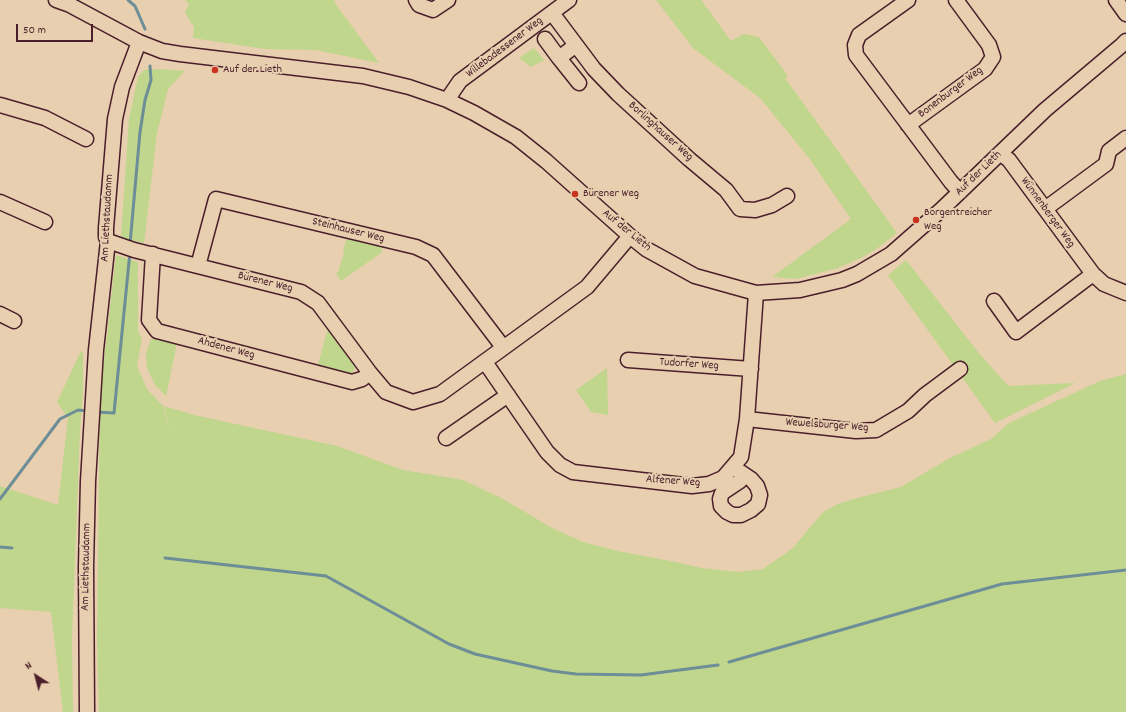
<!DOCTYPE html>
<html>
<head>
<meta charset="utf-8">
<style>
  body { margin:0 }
  #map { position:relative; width:1126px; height:712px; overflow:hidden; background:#e7cfaf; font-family:Dekko,sans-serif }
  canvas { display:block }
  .north { position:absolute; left:16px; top:656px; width:40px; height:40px; -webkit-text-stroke:3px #e7cfaf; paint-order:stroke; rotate:324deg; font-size:11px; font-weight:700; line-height:16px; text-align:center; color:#4a1f2b }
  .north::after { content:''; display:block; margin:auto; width:14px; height:18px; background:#4a1f2b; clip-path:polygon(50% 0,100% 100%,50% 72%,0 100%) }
  .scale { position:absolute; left:16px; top:24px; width:77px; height:18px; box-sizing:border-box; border:2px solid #4a1f2b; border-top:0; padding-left:5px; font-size:12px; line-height:14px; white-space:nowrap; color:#4a1f2b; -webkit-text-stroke:3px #e7cfaf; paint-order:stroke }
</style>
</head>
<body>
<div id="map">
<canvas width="1126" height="712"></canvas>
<div class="north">N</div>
<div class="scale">50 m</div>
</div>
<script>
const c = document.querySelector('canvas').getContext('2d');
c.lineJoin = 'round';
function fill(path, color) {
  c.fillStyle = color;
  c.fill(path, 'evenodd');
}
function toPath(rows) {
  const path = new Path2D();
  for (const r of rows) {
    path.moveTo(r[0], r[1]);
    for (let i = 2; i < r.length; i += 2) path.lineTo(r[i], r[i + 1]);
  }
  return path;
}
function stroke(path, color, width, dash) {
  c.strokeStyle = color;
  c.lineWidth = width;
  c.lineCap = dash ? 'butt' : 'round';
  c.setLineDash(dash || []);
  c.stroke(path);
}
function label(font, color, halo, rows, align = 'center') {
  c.font = font + ' Dekko,sans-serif';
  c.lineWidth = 4;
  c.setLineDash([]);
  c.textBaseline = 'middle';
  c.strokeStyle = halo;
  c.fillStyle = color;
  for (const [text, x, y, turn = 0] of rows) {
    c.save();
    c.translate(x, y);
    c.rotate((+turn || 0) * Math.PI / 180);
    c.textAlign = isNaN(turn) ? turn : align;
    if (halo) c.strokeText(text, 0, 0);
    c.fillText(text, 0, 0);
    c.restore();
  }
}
fill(toPath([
  [185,0,336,0,334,2,379,63,316,50,265,49,193,38,194,27,185,13,189,4],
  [656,0,701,0,731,41,744,34,759,37,788,76,785,78,897,233,879,247,861,258,838,268,796,279,772,277,851,219,809,158,760,98,693,48],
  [534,48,544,60,531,67,519,58],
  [158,69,185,71,168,89,157,133,144,243,121,238,129,119,138,77,144,70],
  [347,236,383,245,381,253,341,281,336,273,339,271,339,268,344,254,343,253],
  [116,255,138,262,138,332,142,338,137,366,147,389,163,406,171,437,164,406,194,415,337,446,403,470,463,480,503,499,552,528,583,542,618,551,680,563,701,568,739,572,763,569,793,548,823,512,838,504,857,498,901,487,948,459,991,439,1009,423,1100,381,1126,374,1126,712,99,712,97,640,100,396],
  [906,260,978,352,1008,386,1075,383,995,423,888,275],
  [330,329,356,366,350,377,317,368,327,332],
  [153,335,177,343,166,396,155,385,147,368,146,352],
  [81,351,83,352,83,392,80,429,72,637,73,712,63,712,51,612,0,608,0,486,58,505,68,418,57,402],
  [607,368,608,415,591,412,576,390]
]), '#bfd68c');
stroke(toPath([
  [128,0,135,6,145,29],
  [130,244,140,132,145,100,151,80,150,66],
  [96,412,114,413,130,252],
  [0,499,60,419,78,410,88,411],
  [0,547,12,548],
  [165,558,326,576,449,644,475,654,552,671,576,674,641,675,718,665],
  [729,662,1002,584,1126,570]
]), '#6d8d97', 3);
const minor = toPath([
  [56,0,70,5,139,42,162,51,180,54,363,76,409,87,447,100,474,113,516,137,546,161,630,236,646,249,695,276,756,293,800,290,842,280,857,274,891,254,941,210,1045,110,1122,45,1126,41],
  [416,0,419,5,433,10,448,0],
  [908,0,859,35,855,45,856,55,951,182,960,192],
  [1116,0,1126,14],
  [552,13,594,69,618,94,689,159,726,190,740,209,755,210,772,205,787,196],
  [545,39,559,58],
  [576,45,559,58,579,83],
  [447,100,460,81,569,0],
  [0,105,45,118,86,139],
  [908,125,985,69,993,57,989,45,956,0],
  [1000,153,1009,160,1093,274,1104,284,1126,293],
  [0,202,45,222],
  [1045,209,1106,164,1109,151,1126,138],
  [108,241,134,250,301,292,318,303,370,373,386,392,413,402,440,394,587,287,630,236],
  [153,254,149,320,157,331,352,382,362,379,370,373],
  [198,266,216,199,416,247,433,255,503,347],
  [994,301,1016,332,1093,274],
  [0,314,14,321],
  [628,360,751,369],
  [485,362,547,452,560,465,573,472,692,486,709,484,723,478,741,457,747,419,756,293],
  [747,419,856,431,876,430,908,411,925,395,960,369],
  [446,438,508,395],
  [733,467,751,479,757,486,760,495,758,504,751,510,741,515,733,515,727,512,721,506,720,499,722,493,740,481],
  [87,712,86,567,88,481,96,350,108,241,106,237,106,228,115,119,122,87,139,42]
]);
stroke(minor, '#4a1f2b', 17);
stroke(minor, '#e7cfaf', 14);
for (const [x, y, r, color] of [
  [215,70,4,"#c8321e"],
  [575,194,4,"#c8321e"],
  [916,220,4,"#c8321e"]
]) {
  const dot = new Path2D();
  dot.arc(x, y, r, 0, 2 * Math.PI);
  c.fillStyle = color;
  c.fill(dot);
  stroke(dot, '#e7cfaf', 1.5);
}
label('12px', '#4a1f2b', '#e7cfaf', [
  ["Willebadessener Weg",505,48,-37],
  ["Bonenburger Weg",951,93,-37],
  ["Borlinghauser Weg",660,132,42],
  ["Auf der Lieth",979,174,-44],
  ["Wünnenberger Weg",1047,213,54],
  ["Am Liethstaudamm",108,218,-87],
  ["Steinhauser Weg",348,231,14],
  ["Auf der Lieth",626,231,39],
  ["Bürener Weg",265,283,14],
  ["Ahdener Weg",226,349,15],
  ["Tudorfer Weg",689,365,4],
  ["Wewelsburger Weg",827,426,4],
  ["Alfener Weg",673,482,4],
  ["Am Liethstaudamm",87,567,-89]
]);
label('12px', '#4a1f2b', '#e7cfaf', [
  ["Auf der Lieth",223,70],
  ["Bürener Weg",583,194],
  ["Borgentreicher",924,213],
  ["Weg",924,227]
], 'left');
</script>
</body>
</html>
